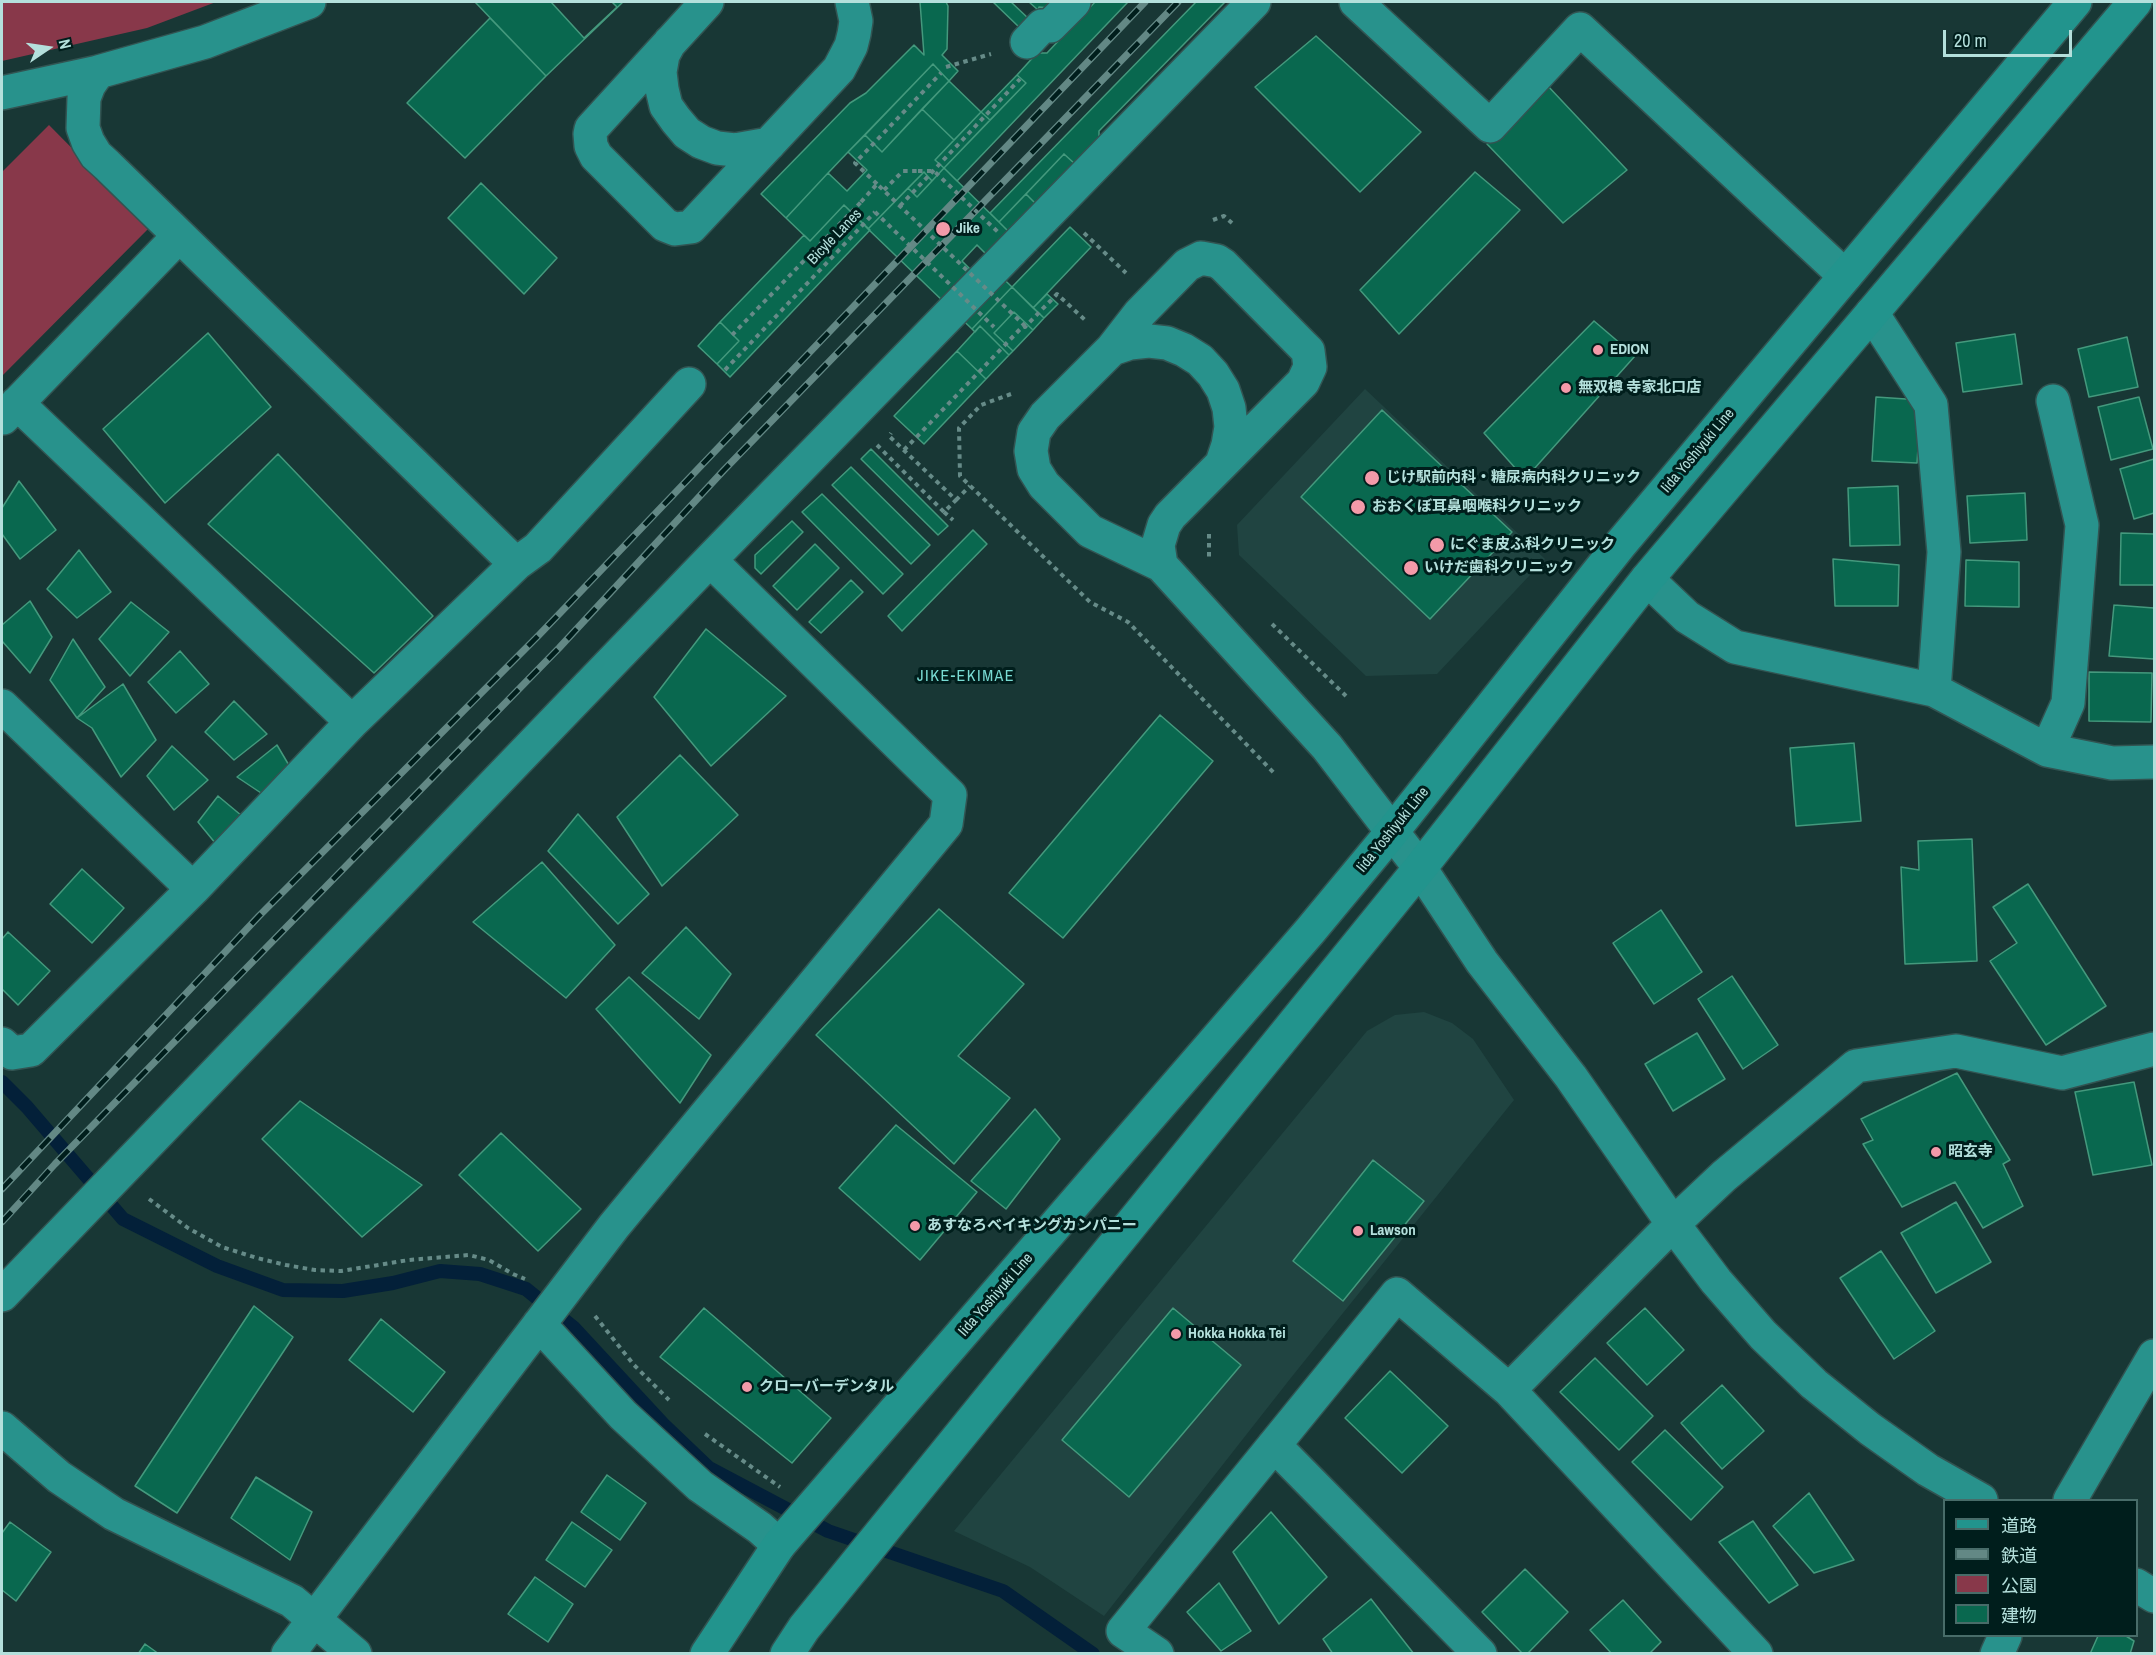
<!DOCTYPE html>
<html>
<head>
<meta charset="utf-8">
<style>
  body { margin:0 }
  #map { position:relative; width:2156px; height:1655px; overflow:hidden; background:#183735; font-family:"Archivo Narrow","Noto Sans JP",sans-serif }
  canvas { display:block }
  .frame { position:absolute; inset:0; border:3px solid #b4e0dc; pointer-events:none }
  .legend { position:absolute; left:1943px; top:1499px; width:195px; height:138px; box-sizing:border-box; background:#001e1c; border:2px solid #486c69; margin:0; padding:8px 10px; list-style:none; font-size:18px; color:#b4e0dc }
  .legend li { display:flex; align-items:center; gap:12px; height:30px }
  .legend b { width:30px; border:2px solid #486c69 }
  .north { position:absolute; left:18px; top:18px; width:60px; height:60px; -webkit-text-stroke:4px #001e1c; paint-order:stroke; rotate:77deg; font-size:16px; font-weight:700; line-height:24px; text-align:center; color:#b4e0dc }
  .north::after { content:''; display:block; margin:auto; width:21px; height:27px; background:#b4e0dc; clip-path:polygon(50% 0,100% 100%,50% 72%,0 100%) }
  .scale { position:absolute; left:1943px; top:30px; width:129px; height:27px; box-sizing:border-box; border:3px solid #b4e0dc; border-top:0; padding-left:8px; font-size:18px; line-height:21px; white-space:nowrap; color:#b4e0dc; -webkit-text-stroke:4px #001e1c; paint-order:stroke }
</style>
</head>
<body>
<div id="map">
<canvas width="2156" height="1655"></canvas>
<div class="frame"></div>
<ul class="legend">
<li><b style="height:8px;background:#22948d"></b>道路</li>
<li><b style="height:8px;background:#638885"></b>鉄道</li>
<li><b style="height:16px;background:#88384a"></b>公園</li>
<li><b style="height:16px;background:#09684f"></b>建物</li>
</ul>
<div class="north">N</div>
<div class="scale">20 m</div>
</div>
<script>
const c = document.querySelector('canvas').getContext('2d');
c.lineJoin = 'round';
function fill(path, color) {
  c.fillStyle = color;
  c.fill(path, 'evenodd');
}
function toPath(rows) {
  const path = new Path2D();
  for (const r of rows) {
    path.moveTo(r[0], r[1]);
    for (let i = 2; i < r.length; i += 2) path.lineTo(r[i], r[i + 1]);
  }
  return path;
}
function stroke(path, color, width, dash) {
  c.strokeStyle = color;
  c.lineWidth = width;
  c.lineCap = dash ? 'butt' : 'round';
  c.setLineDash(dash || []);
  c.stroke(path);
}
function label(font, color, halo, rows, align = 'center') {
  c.font = font + ' "Archivo Narrow","Noto Sans JP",sans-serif';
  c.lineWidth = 6;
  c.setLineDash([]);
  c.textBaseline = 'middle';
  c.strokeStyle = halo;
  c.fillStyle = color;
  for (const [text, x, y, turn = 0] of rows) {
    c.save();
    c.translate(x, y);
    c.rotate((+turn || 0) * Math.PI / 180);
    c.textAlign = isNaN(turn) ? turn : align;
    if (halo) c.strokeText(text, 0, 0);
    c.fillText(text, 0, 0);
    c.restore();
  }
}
fill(toPath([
  [1365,389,1545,559,1437,674,1366,676,1239,555,1237,525],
  [1424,1012,1452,1023,1473,1039,1514,1100,1290,1379,1104,1616,1030,1567,954,1531,1367,1031,1395,1015]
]), '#204441');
fill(toPath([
  [2,2,216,2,147,28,2,61],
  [49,125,150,227,2,376,2,172]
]), '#88384a');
stroke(toPath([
  [2,1082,27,1107,123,1219,217,1266,283,1290,343,1291,393,1283,440,1271,480,1274,526,1289,574,1328,663,1424,709,1468,828,1531,1003,1591,1093,1654]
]), '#032039', 14);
const building = toPath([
  [475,2,623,2,546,76,475,2],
  [551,2,612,2,617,7,584,38,551,2],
  [920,2,946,2,948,6,947,49,942,55,958,71,949,81,933,64,848,152,867,170,847,191,828,173,786,218,761,194,850,103,866,93,914,45,924,55,920,2],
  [993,2,1011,2,1029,19,1020,28,993,2],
  [1029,2,1055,2,1050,8,1039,7,1038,10,1029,2],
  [1095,2,1128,2,957,181,944,168,1026,83,1017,75,1037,53,1047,53,1095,2],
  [1196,2,1225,2,1099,131,1099,141,1075,164,1064,154,999,222,990,213,1196,2],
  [490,18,546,76,465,158,407,103,490,18],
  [1316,36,1421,132,1360,192,1255,87,1316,36],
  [933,64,949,81,882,152,865,135,933,64],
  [1017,75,1026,83,990,120,981,112,1017,75],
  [949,81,981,112,954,140,922,109,949,81],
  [1546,84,1627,170,1563,223,1487,144,1546,84],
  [922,109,954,140,935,160,944,168,932,181,924,172,868,229,844,205,810,241,786,218,828,173,847,191,867,170,848,152,865,135,882,152,922,109],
  [981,112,990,120,944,168,935,160,981,112],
  [848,152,867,170,847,191,828,173,848,152],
  [1064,154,1075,164,1036,204,1026,194,1064,154],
  [944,168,1009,232,984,260,1012,287,972,329,868,229,908,188,917,197,944,168],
  [924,172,932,181,917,197,908,188,924,172],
  [1475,172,1520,210,1399,334,1360,290,1475,172],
  [481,183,557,258,524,294,448,218,481,183],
  [1026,194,1036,204,1009,232,999,222,1026,194],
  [844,205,870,230,730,377,717,364,739,341,720,322,804,235,810,241,844,205],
  [1070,227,1091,247,1033,308,1012,287,1070,227],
  [977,245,987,255,972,271,962,261,977,245],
  [1012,287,1044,318,1033,330,1014,312,994,333,1013,351,1009,355,980,326,975,332,972,329,1012,287],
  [1047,294,1058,304,1044,318,1033,308,1047,294],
  [1014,312,1033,330,1013,351,994,333,1014,312],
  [1594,321,1635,356,1525,479,1484,433,1594,321],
  [720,322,739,341,717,364,698,346,720,322],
  [980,326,1009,355,986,379,957,351,980,326],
  [208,333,271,407,165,503,103,429,208,333],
  [2015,334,2022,384,1963,392,1956,343,2015,334],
  [2127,337,2138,387,2089,397,2078,349,2127,337],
  [957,351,986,379,924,444,894,416,957,351],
  [1876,397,1921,400,1917,463,1872,461,1876,397],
  [2139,397,2153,449,2111,460,2098,407,2139,397],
  [1382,410,1512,532,1430,619,1301,497,1382,410],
  [871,449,948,526,938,535,861,459,871,449],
  [278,454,433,616,374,673,208,524,278,454],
  [2154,459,2154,513,2134,519,2120,469,2154,459],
  [851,467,930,545,911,564,832,485,851,467],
  [19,481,56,530,20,559,2,534,2,508,19,481],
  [1898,486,1900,545,1850,546,1848,488,1898,486],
  [2025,493,2027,540,1970,543,1967,496,2025,493],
  [822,494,903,574,883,594,802,512,822,494],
  [792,521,803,532,761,574,755,568,755,555,792,521],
  [973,530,987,544,902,631,888,616,973,530],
  [2121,533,2154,534,2154,585,2120,585,2121,533],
  [815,544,839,568,797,610,773,586,815,544],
  [79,550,111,592,77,618,47,589,79,550],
  [1833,559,1899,565,1898,606,1835,606,1833,559],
  [1966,560,2019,562,2019,607,1965,606,1966,560],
  [851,580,863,592,821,633,809,622,851,580],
  [30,601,52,637,30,673,2,641,2,625,30,601],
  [131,602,169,632,130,676,99,639,131,602],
  [2114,605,2154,608,2154,659,2109,656,2114,605],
  [706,629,786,696,711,766,654,697,706,629],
  [73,639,105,687,77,718,50,680,73,639],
  [180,651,209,684,176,713,148,682,180,651],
  [2089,672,2152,673,2151,722,2089,721,2089,672],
  [123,684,156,740,121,777,92,728,77,718,123,684],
  [234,701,267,734,234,760,205,732,234,701],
  [1160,715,1213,761,1063,938,1009,893,1160,715],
  [1854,743,1861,821,1796,826,1790,748,1854,743],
  [277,745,290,767,264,795,237,777,277,745],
  [172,746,208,780,174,810,147,776,172,746],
  [680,755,738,815,662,886,617,817,680,755],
  [218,796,242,816,216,844,198,822,218,796],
  [578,814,649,894,618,924,548,851,578,814],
  [1972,839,1977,961,1905,964,1901,867,1919,870,1918,841,1972,839],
  [542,862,615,945,566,998,473,922,542,862],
  [82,869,124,908,92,943,50,904,82,869],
  [2028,884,2106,1006,2046,1045,1990,961,2017,943,1993,907,2028,884],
  [939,909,1024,984,958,1056,1010,1098,954,1164,816,1035,939,909],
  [1661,910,1702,972,1654,1004,1613,943,1661,910],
  [686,927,731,974,699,1019,642,973,686,927],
  [8,932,50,971,18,1005,2,989,2,939,8,932],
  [1732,976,1778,1045,1743,1069,1698,999,1732,976],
  [629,977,711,1055,680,1103,596,1009,629,977],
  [1697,1033,1725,1079,1673,1111,1645,1064,1697,1033],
  [1957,1073,2010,1160,2003,1164,2023,1206,1983,1228,1955,1182,1902,1207,1863,1144,1873,1140,1861,1119,1957,1073],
  [2134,1082,2152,1165,2093,1175,2075,1092,2134,1082],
  [300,1101,422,1185,362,1237,262,1139,300,1101],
  [1035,1109,1060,1139,1006,1209,971,1181,1035,1109],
  [896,1125,977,1192,920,1260,839,1188,896,1125],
  [501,1133,581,1209,538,1251,459,1175,501,1133],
  [1373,1160,1424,1201,1343,1301,1293,1261,1373,1160],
  [1956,1202,1991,1262,1936,1293,1901,1233,1956,1202],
  [1881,1251,1935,1331,1894,1359,1840,1278,1881,1251],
  [254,1306,293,1337,177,1513,135,1486,254,1306],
  [704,1308,831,1418,792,1463,660,1357,704,1308],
  [1173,1308,1241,1365,1129,1497,1062,1440,1173,1308],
  [1645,1308,1684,1350,1647,1385,1607,1343,1645,1308],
  [381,1319,445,1372,413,1412,349,1360,381,1319],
  [1595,1358,1653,1416,1619,1450,1560,1392,1595,1358],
  [1390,1371,1448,1426,1402,1473,1345,1418,1390,1371],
  [1722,1385,1764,1431,1722,1469,1681,1423,1722,1385],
  [1665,1430,1723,1487,1691,1520,1632,1462,1665,1430],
  [607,1475,646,1503,620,1540,581,1512,607,1475],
  [256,1477,312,1512,290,1560,231,1518,256,1477],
  [1809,1493,1854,1560,1814,1573,1773,1526,1809,1493],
  [1271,1512,1327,1577,1279,1624,1233,1552,1271,1512],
  [1753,1521,1798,1585,1769,1603,1719,1542,1753,1521],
  [10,1522,51,1552,16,1601,2,1590,2,1533,10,1522],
  [572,1522,612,1550,585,1587,546,1560,572,1522],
  [1525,1569,1568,1612,1527,1654,1523,1654,1482,1612,1525,1569],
  [535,1577,573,1604,548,1642,508,1614,535,1577],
  [1219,1583,1251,1631,1221,1651,1187,1612,1219,1583],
  [1371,1599,1414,1654,1333,1654,1323,1639,1371,1599],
  [1623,1600,1661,1642,1649,1654,1612,1654,1590,1630,1623,1600],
  [2098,1636,2126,1636,2134,1641,2130,1654,2090,1654,2098,1636],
  [145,1644,159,1654,138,1654,145,1644]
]);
fill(building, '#09684f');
stroke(building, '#44997d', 1.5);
const minor = toPath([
  [707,2,591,129,590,134,591,146,596,156,665,225,675,229,691,227,839,69,851,46,854,34,856,21,852,2],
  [1356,2,1490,126,1580,29,1845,276],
  [670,42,663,55,660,72,662,89,666,106,676,120,687,133,701,142,717,148,735,150,769,144],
  [1027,42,1042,26,1050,26,1074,2],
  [2,93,98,72],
  [1201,258,1217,261,1223,265,1302,345,1308,351,1310,367,1303,382,1170,516,1164,525,1158,545,1161,565,1090,531,1044,485,1034,469,1031,451,1034,432,1045,416,1112,349,1140,313,1187,265,1201,258],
  [1872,313,1931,405,1944,552,1934,690],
  [1112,349,1130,343,1149,341,1167,343,1184,350,1200,360,1213,374,1223,390,1229,408,1231,427,1228,445,1222,463],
  [17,403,352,722],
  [3,418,179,236],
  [516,564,538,548,689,384],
  [1161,565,1327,747,1420,868,1482,962,1571,1077,1673,1224,1716,1281,1763,1335,1814,1384,1870,1429,1928,1470,1981,1500],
  [1647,579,1687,617,1735,647,1934,690,2047,750,2112,763,2154,762],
  [2,706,193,889],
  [2047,750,2068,703,2082,525,2053,401],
  [2,1044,12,1053,31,1050,193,889,352,722,516,564,107,165,96,155,88,142,83,128,84,98,89,85,98,72,205,42,309,2],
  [2,1295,710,560,1254,2],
  [539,1324,623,1415,700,1486,760,1528,779,1545],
  [2,1428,59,1477,114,1514,292,1601,355,1654],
  [1274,1445,1480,1654],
  [2070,1500,2154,1356],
  [2136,1585,2154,1596],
  [288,1654,614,1226,946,824,950,795,710,560],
  [1157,1654,1123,1631,1397,1294,1509,1390],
  [1756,1654,1509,1390,1673,1224,1724,1176,1856,1066,1956,1051,2062,1073,2154,1049],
  [1997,1654,2005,1636]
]);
const major = toPath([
  [707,1654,779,1545,1310,931,1392,832,1619,546,2075,2],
  [787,1654,804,1628,1420,868,1647,579,2135,2]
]);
stroke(minor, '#325452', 36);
stroke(major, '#325452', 36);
stroke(toPath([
  [946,67,991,54],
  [877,184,855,163,941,73],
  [884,190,903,171,918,171],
  [900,206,1020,79],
  [1213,220,1224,216,1232,223],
  [1084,233,1126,273],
  [1024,325,1025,327,1057,294,1085,320],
  [732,335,861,202],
  [725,370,875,212],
  [1011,394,981,405,959,428,960,476,1090,602,1128,622,1276,775],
  [877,445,944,512,956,500,889,436,891,433],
  [904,450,1002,348],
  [956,500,970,486],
  [944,512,953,520],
  [1209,534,1209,559],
  [1272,624,1346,696],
  [149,1199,188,1228,222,1247,257,1258,286,1265,315,1270,341,1271,409,1260,469,1255,489,1260,513,1274,525,1279],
  [595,1316,634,1365,669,1400],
  [705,1434,780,1487]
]), '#668b88', 4, [4.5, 4.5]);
stroke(minor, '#28928c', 33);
stroke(major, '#22948d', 33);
const rail = toPath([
  [2,1189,259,916,539,635,1145,2],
  [2,1222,55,1164,559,648,724,470,1178,2]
]);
stroke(rail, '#638885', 7);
stroke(rail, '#001e1c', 4.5, [14]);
stroke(toPath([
  [918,171,934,171,999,233],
  [861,202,877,184,1024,325,1002,348],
  [875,212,994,327]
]), '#668b88', 4, [4.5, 4.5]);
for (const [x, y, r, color] of [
  [943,229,8,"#f39aa9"],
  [1598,350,6,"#f39aa9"],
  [1566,388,6,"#f39aa9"],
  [1372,478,8,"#f39aa9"],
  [1358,507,8,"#f39aa9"],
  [1437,545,8,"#f39aa9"],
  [1411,568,8,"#f39aa9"],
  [1936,1152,6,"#f39aa9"],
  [915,1226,6,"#f39aa9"],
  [1358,1231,6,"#f39aa9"],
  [1176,1334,6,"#f39aa9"],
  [747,1387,6,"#f39aa9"]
]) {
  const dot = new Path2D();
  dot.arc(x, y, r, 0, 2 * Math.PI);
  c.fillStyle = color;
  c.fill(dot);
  stroke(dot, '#001e1c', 2);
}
label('bold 15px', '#b4e0dc', '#001e1c', [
  ["Jike",956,229],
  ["EDION",1610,350],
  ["無双樽 寺家北口店",1578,388],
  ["じけ駅前内科・糖尿病内科クリニック",1386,478],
  ["おおくぼ耳鼻咽喉科クリニック",1372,507],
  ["にぐま皮ふ科クリニック",1450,545],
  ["いけだ歯科クリニック",1424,568],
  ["昭玄寺",1948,1152],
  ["あすなろベイキングカンパニー",927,1226],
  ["Lawson",1370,1231],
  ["Hokka Hokka Tei",1188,1334],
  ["クローバーデンタル",759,1387]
], 'left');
label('15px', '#b4e0dc', '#001e1c', [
  ["Bicyle Lanes",835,237,-46],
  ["Iida Yoshiyuki Line",1698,451,-50],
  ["Iida Yoshiyuki Line",1393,830,-51],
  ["Iida Yoshiyuki Line",996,1295,-49]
]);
c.letterSpacing = '1.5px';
label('16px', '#79dbd3', '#001e1c', [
  ["JIKE-EKIMAE",966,677]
]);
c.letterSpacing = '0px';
</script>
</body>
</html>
